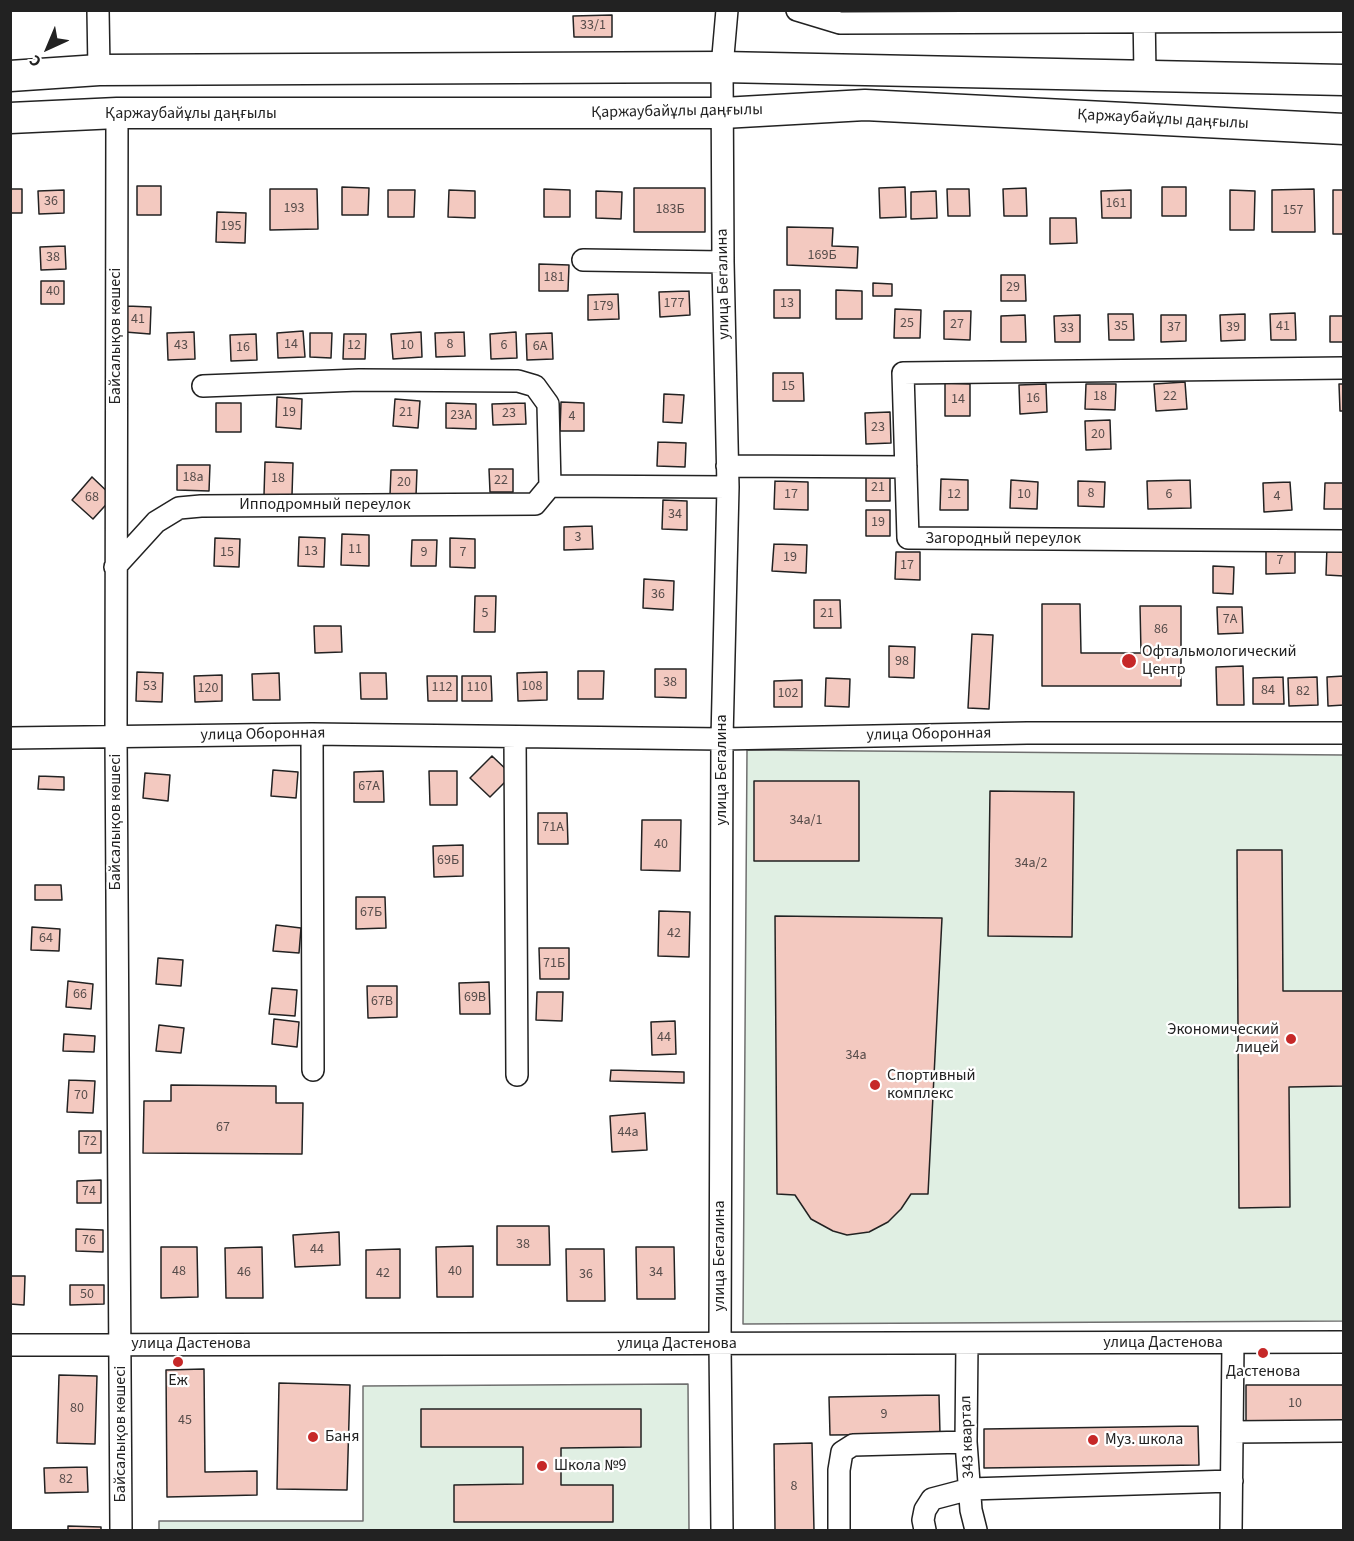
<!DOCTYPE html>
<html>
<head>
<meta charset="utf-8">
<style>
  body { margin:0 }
  #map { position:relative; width:1354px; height:1541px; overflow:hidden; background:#fff; font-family:"Source Sans 3",sans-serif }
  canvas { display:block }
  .frame { position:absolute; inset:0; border:12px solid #222; pointer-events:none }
  .north { position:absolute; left:18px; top:18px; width:60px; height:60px; -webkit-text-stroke:4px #fff; paint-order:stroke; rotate:224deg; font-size:16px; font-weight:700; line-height:24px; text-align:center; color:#222 }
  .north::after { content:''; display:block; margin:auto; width:21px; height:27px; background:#222; clip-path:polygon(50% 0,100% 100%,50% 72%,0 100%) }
</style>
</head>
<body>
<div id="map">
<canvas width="1354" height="1541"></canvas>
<div class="frame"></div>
<div class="north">С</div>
</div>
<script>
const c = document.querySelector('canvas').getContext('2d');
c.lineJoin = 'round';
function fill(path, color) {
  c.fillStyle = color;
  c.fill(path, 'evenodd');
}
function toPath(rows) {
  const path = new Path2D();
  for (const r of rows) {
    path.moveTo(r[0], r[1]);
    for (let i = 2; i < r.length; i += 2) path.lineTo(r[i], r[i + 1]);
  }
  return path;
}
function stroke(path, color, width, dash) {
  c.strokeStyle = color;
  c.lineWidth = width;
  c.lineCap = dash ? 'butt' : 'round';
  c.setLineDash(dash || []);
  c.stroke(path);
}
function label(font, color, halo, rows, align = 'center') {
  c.font = font + ' "Source Sans 3",sans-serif';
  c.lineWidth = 4.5;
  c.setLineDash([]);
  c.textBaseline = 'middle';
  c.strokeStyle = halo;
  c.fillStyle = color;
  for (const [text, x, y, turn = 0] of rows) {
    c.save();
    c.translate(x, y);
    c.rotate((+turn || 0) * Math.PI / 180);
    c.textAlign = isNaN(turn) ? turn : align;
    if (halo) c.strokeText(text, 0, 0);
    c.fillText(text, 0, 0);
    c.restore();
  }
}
const green = toPath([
  [747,750,1343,755,1343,1321,743,1324,747,750],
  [688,1384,689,1530,159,1530,159,1521,363,1521,363,1386,688,1384]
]);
fill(green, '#e0efe3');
stroke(green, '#6f6f6f', 1.5);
const building = toPath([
  [974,10,1041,10,1041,15,974,15,974,10],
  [612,15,612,37,574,37,573,16,612,15],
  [137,186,161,186,161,215,137,215,137,186],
  [342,187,369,188,368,215,342,215,342,187],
  [905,187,906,217,880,218,879,188,905,187],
  [1162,187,1186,187,1186,216,1162,216,1162,187],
  [634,188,705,188,705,232,634,232,634,188],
  [1026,188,1027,216,1004,216,1003,189,1026,188],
  [10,189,22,189,22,213,10,213,10,189],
  [270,189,317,189,318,229,270,230,270,189],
  [544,189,570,190,570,217,544,217,544,189],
  [947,189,969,189,970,216,948,216,947,189],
  [1314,189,1315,232,1272,232,1272,190,1314,189],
  [64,190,64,213,39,214,38,191,64,190],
  [388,190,415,190,414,217,388,217,388,190],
  [449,190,475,191,475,218,448,217,449,190],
  [1131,190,1131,218,1102,218,1101,191,1131,190],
  [1230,190,1255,191,1254,230,1230,230,1230,190],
  [1333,190,1344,190,1344,234,1333,234,1333,190],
  [596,191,622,192,621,219,596,218,596,191],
  [936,191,937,218,911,219,911,192,936,191],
  [217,212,246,213,245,243,216,242,217,212],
  [1050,218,1076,218,1077,243,1050,244,1050,218],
  [787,227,833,228,832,246,858,247,857,268,787,265,787,227],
  [65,246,66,269,41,270,40,247,65,246],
  [539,264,569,265,568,291,539,291,539,264],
  [1001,275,1025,275,1026,301,1001,301,1001,275],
  [41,281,64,281,64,304,41,304,41,281],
  [873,283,892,284,892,296,873,296,873,283],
  [774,290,800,290,800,318,774,318,774,290],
  [836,290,862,291,862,319,836,319,836,290],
  [689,291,690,315,660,317,659,292,689,291],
  [618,294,619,319,588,320,588,295,618,294],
  [127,306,151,307,150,334,125,332,127,306],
  [895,309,921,310,920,338,894,338,895,309],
  [944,311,971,311,970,340,944,339,944,311],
  [1295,313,1296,340,1271,340,1270,314,1295,313],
  [1108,314,1133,314,1134,340,1109,340,1108,314],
  [1245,314,1245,340,1221,341,1220,315,1245,314],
  [1025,315,1026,342,1001,342,1001,316,1025,315],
  [1080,315,1080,342,1055,342,1054,316,1080,315],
  [1161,315,1186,315,1186,341,1161,342,1161,315],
  [1330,316,1344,316,1344,342,1330,342,1330,316],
  [303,331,305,357,278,358,277,333,303,331],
  [194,332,195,359,168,360,167,333,194,332],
  [421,332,422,357,393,359,391,334,421,332],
  [464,332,465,356,436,357,435,333,464,332],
  [516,332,517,358,491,359,490,334,516,332],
  [310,333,332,333,331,358,310,357,310,333],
  [552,333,553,359,527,360,526,334,552,333],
  [256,334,257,360,231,361,230,335,256,334],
  [344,334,366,334,365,359,343,359,344,334],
  [773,373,803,373,804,401,773,401,773,373],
  [1185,382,1187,409,1156,411,1154,384,1185,382],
  [945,383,970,384,970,416,945,416,945,383],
  [1046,384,1047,412,1020,414,1019,385,1046,384],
  [1086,384,1116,384,1115,410,1085,409,1086,384],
  [1339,384,1344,384,1344,411,1340,411,1339,384],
  [664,394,684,395,682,423,663,422,664,394],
  [277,397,302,399,301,429,276,427,277,397],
  [395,399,420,401,418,428,393,426,395,399],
  [561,402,584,403,584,431,560,431,561,402],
  [216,403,241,403,241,432,216,432,216,403],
  [446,403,476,404,476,429,446,428,446,403],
  [525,403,526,424,493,425,492,404,525,403],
  [890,412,891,443,866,444,865,413,890,412],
  [1110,420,1111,449,1086,450,1085,421,1110,420],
  [658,442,686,443,685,467,657,466,658,442],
  [265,462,293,463,292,495,264,495,265,462],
  [177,465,210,465,209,491,177,490,177,465],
  [489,469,513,469,513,492,490,492,489,469],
  [391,470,417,470,416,496,390,495,391,470],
  [866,474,890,474,890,501,866,501,866,474],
  [92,477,113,497,93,519,72,500,92,477],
  [941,479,968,480,968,510,940,510,941,479],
  [1011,480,1038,482,1037,509,1010,508,1011,480],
  [1190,480,1191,508,1148,509,1147,481,1190,480],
  [775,481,808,482,808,510,774,509,775,481],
  [1078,481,1105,482,1104,507,1078,506,1078,481],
  [1290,482,1292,510,1264,512,1263,483,1290,482],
  [1325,483,1344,483,1344,509,1324,509,1325,483],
  [663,500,687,501,687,530,662,529,663,500],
  [866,510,890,510,890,536,866,536,866,510],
  [592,526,593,549,564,550,564,527,592,526],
  [342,534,369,535,369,566,341,565,342,534],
  [299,537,325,538,324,567,298,566,299,537],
  [215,538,240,539,239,567,214,566,215,538],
  [450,538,475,539,475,568,450,567,450,538],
  [412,540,437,540,436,566,411,566,412,540],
  [774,544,807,545,806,573,772,571,774,544],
  [1327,546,1344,546,1344,576,1326,575,1327,546],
  [1295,549,1295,573,1266,574,1266,550,1295,549],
  [896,552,920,552,920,580,895,579,896,552],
  [1213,566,1234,567,1233,594,1213,593,1213,566],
  [644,579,674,581,673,610,643,608,644,579],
  [475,596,496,596,495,632,474,632,475,596],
  [814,600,840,600,841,628,814,628,814,600],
  [1042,604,1080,604,1081,653,1141,653,1140,606,1181,606,1181,686,1042,686,1042,604],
  [1217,607,1242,607,1243,633,1218,634,1217,607],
  [314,626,341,626,342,652,315,653,314,626],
  [972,634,993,635,989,709,968,708,972,634],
  [889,646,915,647,914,678,889,677,889,646],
  [1243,666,1244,705,1217,705,1216,667,1243,666],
  [655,669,686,669,686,698,655,697,655,669],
  [578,671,604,671,603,699,578,699,578,671],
  [137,672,163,673,162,702,136,701,137,672],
  [547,672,547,700,518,701,517,673,547,672],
  [279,673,280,700,253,700,252,674,279,673],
  [360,673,386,673,387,699,361,699,360,673],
  [222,675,222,701,195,702,194,676,222,675],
  [427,676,457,676,457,701,428,701,427,676],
  [462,676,491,676,492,701,462,701,462,676],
  [1344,676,1344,705,1328,706,1327,677,1344,676],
  [1283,677,1284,704,1253,704,1253,678,1283,677],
  [1317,677,1318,705,1289,706,1288,678,1317,677],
  [826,678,850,679,849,707,825,706,826,678],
  [802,680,802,707,774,707,774,681,802,680],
  [492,756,512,775,490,797,470,778,492,756],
  [273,770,298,772,296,798,271,796,273,770],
  [383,771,384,802,354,802,354,772,383,771],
  [429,771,457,771,457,805,430,805,429,771],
  [145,773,170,775,168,801,143,798,145,773],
  [39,776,64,777,64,790,38,789,39,776],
  [754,781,859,781,859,861,754,861,754,781],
  [990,791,1074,792,1072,937,988,936,990,791],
  [538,813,567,813,568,844,538,844,538,813],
  [642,820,681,820,680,871,641,870,642,820],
  [463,845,463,876,434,877,433,846,463,845],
  [1237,850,1282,850,1283,991,1344,991,1344,1086,1289,1087,1290,1207,1239,1208,1237,850],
  [35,885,61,885,62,900,35,900,35,885],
  [356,897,385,897,386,928,356,929,356,897],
  [659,911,690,912,689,957,658,956,659,911],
  [775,916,942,918,928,1194,911,1194,901,1209,888,1222,869,1232,847,1235,833,1231,811,1219,795,1195,777,1194,775,916],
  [276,925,301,928,299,953,273,951,276,925],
  [32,927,60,929,59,951,31,950,32,927],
  [539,948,569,948,569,979,540,979,539,948],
  [158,958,183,960,181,986,156,984,158,958],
  [68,981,93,984,91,1009,66,1007,68,981],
  [489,982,490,1014,460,1014,459,983,489,982],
  [367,986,397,986,397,1017,368,1018,367,986],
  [272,988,297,990,295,1016,269,1014,272,988],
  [537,992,563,992,562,1021,536,1020,537,992],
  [274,1019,299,1022,297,1047,272,1044,274,1019],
  [675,1021,676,1054,652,1055,651,1022,675,1021],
  [159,1025,184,1028,181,1053,156,1051,159,1025],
  [64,1034,95,1036,94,1052,63,1051,64,1034],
  [611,1070,684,1072,684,1083,610,1081,611,1070],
  [69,1080,95,1081,93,1113,67,1112,69,1080],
  [171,1085,276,1086,276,1103,303,1103,302,1154,143,1153,144,1101,171,1101,171,1085],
  [645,1113,647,1150,612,1152,610,1116,645,1113],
  [79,1131,101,1131,101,1153,79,1153,79,1131],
  [101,1180,101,1203,77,1203,77,1181,101,1180],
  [497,1226,549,1226,550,1265,497,1265,497,1226],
  [76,1229,103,1230,103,1252,76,1251,76,1229],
  [339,1232,340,1265,295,1267,293,1235,339,1232],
  [473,1246,473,1297,437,1297,436,1247,473,1246],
  [161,1247,197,1247,198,1297,161,1298,161,1247],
  [262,1247,263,1298,226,1298,225,1248,262,1247],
  [636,1247,674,1247,675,1299,637,1299,636,1247],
  [400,1249,400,1298,366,1298,366,1250,400,1249],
  [566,1249,604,1249,605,1301,567,1301,566,1249],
  [10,1276,25,1276,24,1305,10,1304,10,1276],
  [70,1285,104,1285,104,1304,70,1305,70,1285],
  [204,1369,205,1472,257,1471,257,1495,167,1497,166,1370,204,1369],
  [59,1375,97,1376,95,1444,57,1443,59,1375],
  [279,1383,350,1385,347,1490,277,1489,279,1383],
  [1246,1385,1344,1385,1344,1423,1246,1424,1246,1385],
  [939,1395,940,1434,830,1435,829,1397,939,1395],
  [421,1409,641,1409,641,1447,561,1448,561,1485,613,1485,613,1522,454,1522,454,1485,523,1484,523,1447,421,1447,421,1409],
  [1198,1426,1199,1465,984,1468,984,1429,1198,1426],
  [812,1443,814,1530,775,1530,774,1444,812,1443],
  [87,1467,88,1492,45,1493,44,1468,87,1467],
  [68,1526,101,1527,101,1530,68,1530,68,1526]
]);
fill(building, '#f3c9c0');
stroke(building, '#222', 1.5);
const minor = toPath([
  [98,10,99,70],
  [797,10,840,23,1344,21],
  [1144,10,1145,75],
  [117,113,116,737,121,1530],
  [583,260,723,262],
  [1344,368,903,373,908,538,1344,541],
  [203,386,359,380,518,381,535,386,548,404,550,486],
  [727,466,906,467],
  [115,567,156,522,179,508,201,506,535,504,550,486,728,487],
  [312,734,313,1070],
  [515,737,517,1075],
  [10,738,312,734,722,739,1027,733,1344,733],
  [967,1343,966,1442,971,1510,976,1530],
  [10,1345,1344,1342],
  [1232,1432,1344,1431],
  [722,1530,720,1344,722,739,728,487,723,262,722,67,727,10],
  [839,1530,839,1470,842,1452,853,1445,966,1442],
  [925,1530,923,1520,925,1510,932,1499,970,1489,1232,1481],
  [1231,1530,1233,1343]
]);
const highway = toPath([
  [10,76,99,70,722,67,1344,80],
  [10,118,117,113,723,113,865,105,1344,129]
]);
stroke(minor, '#222', 24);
stroke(highway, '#222', 33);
stroke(minor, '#fff', 21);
stroke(highway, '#fff', 30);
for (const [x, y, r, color] of [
  [1129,661,8,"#c62828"],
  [1291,1039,6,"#c62828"],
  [875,1085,6,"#c62828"],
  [1263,1353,6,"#c62828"],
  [178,1362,6,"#c62828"],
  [313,1437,6,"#c62828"],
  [1093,1440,6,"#c62828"],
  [542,1466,6,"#c62828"]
]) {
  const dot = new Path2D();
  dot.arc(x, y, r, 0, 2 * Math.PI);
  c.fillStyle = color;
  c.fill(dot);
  stroke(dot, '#fff', 2);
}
label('14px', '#564c4a', null, [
  ["33/1",593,26],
  ["36",51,202],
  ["161",1116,204],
  ["193",294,209],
  ["183Б",670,210],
  ["157",1293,211],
  ["195",231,227],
  ["169Б",822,256],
  ["38",53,258],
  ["181",554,278],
  ["29",1013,288],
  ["40",53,292],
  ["177",674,304],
  ["13",787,304],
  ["179",603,307],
  ["41",138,320],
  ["25",907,324],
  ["27",957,325],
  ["35",1121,327],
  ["41",1283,327],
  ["37",1174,328],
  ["39",1233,328],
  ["33",1067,329],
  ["14",291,345],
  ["8",450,345],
  ["43",181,346],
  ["12",354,346],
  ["10",407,346],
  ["6",504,346],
  ["6А",540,347],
  ["16",243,348],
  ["15",788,387],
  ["18",1100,397],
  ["22",1170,397],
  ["16",1033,399],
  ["14",958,400],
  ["19",289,413],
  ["21",406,413],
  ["23",509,414],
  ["23А",461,416],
  ["4",572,417],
  ["23",878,428],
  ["20",1098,435],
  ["18а",193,478],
  ["18",278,479],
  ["22",501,481],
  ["20",404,483],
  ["21",878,488],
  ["8",1091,494],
  ["17",791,495],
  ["12",954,495],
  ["10",1024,495],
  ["6",1169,495],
  ["4",1277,497],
  ["68",92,498],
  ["34",675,515],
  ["19",878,523],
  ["3",578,538],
  ["11",355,550],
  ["13",311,552],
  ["15",227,553],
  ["9",424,553],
  ["7",463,553],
  ["19",790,558],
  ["7",1280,561],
  ["17",907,566],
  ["36",658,595],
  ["5",485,614],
  ["21",827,614],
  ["7А",1230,620],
  ["86",1161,630],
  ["98",902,662],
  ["38",670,683],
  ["53",150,687],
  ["108",532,687],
  ["112",442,688],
  ["110",477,688],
  ["120",208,689],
  ["84",1268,691],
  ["82",1303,692],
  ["102",788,694],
  ["67А",369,787],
  ["34а/1",806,821],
  ["71А",553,828],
  ["40",661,845],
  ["69Б",448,861],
  ["34а/2",1031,864],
  ["67Б",371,913],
  ["42",674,934],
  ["64",46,939],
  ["71Б",554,964],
  ["66",80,995],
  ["69В",475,998],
  ["67В",382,1002],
  ["44",664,1038],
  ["34а",856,1056],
  ["70",81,1096],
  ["67",223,1128],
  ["44а",628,1133],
  ["72",90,1142],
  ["74",89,1192],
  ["76",89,1241],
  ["38",523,1245],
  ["44",317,1250],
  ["48",179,1272],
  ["40",455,1272],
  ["46",244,1273],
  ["34",656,1273],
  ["42",383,1274],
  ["36",586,1275],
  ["50",87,1295],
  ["10",1295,1404],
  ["80",77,1409],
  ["9",884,1415],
  ["45",185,1421],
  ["82",66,1480],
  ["8",794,1487]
]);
label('16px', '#222', '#fff', [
  ["Қаржаубайұлы даңғылы",677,112,-1],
  ["Қаржаубайұлы даңғылы",191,114],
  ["Қаржаубайұлы даңғылы",1163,120,3],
  ["улица Бегалина",724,284,-91],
  ["Байсалықов көшесі",116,336,-90],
  ["Ипподромный переулок",325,505],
  ["Загородный переулок",1003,539],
  ["улица Оборонная",263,735,-1],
  ["улица Оборонная",929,735,-1],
  ["улица Бегалина",722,770,-90],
  ["Байсалықов көшесі",116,822,-90],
  ["улица Бегалина",720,1256,-90],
  ["улица Дастенова",1163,1343],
  ["улица Дастенова",191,1344],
  ["улица Дастенова",677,1344],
  ["Байсалықов көшесі",121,1434,-90],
  ["343 квартал",968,1437,-92]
]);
label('16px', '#222', '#fff', [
  ["Офтальмологический",1142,652],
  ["Центр",1142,670],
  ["Экономический",1279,1030,"right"],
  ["лицей",1279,1048,"right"],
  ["Спортивный",887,1076],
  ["комплекс",887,1094],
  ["Дастенова",1263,1372,"center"],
  ["Еж",178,1381,"center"],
  ["Баня",325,1437],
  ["Муз. школа",1105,1440],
  ["Школа №9",554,1466]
], 'left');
</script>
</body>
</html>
